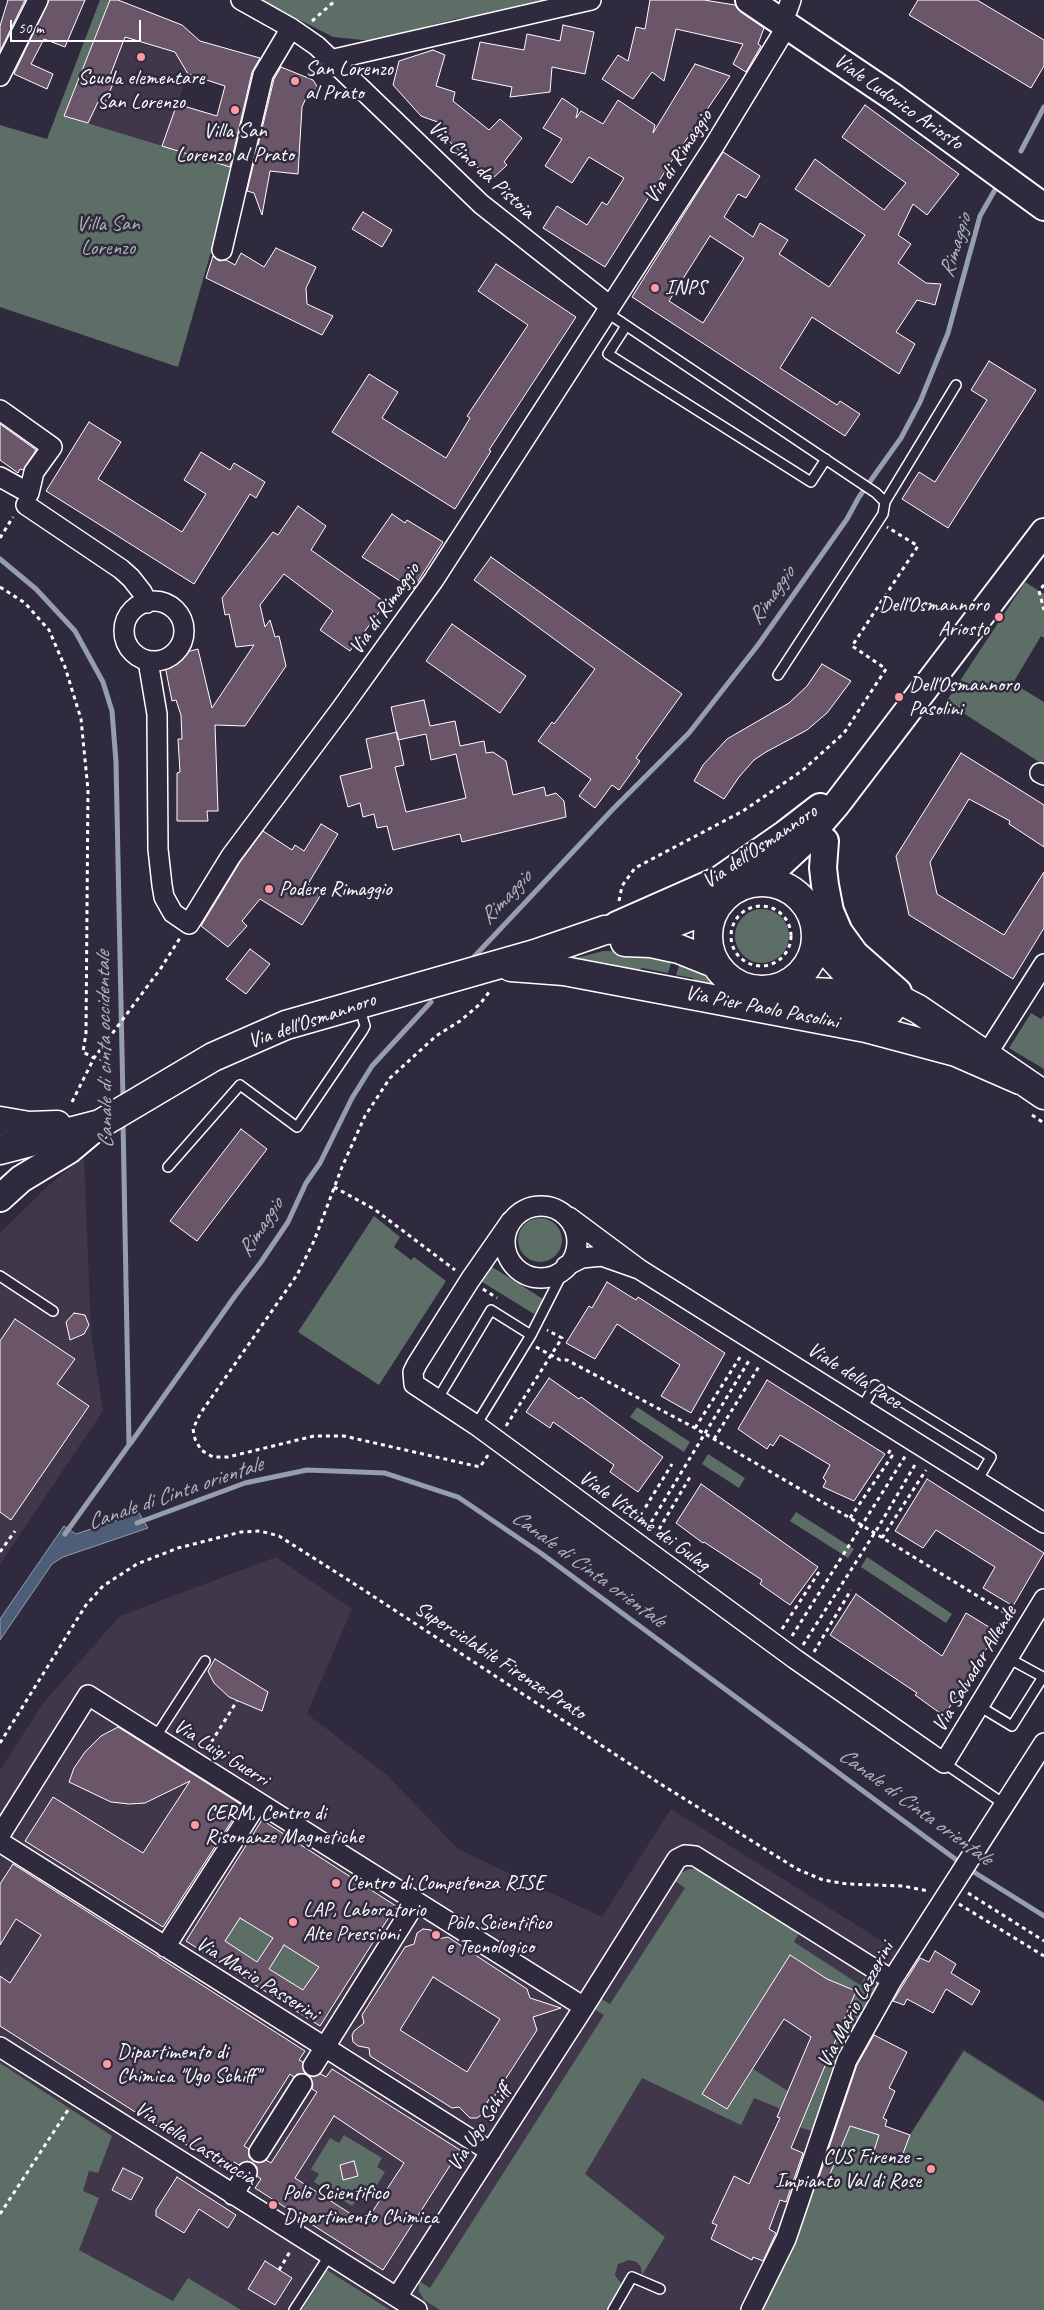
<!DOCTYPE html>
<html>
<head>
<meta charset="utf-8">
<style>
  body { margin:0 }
  #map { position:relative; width:1044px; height:2310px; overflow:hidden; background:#2f2a3d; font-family:Caveat,sans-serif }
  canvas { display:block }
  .scale { position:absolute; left:10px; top:20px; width:131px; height:22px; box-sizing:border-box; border:2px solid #fff; border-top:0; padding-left:6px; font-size:15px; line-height:18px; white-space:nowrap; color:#fff; -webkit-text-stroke:4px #2f2a3d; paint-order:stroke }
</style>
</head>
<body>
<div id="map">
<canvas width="1044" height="2310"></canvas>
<div class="scale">50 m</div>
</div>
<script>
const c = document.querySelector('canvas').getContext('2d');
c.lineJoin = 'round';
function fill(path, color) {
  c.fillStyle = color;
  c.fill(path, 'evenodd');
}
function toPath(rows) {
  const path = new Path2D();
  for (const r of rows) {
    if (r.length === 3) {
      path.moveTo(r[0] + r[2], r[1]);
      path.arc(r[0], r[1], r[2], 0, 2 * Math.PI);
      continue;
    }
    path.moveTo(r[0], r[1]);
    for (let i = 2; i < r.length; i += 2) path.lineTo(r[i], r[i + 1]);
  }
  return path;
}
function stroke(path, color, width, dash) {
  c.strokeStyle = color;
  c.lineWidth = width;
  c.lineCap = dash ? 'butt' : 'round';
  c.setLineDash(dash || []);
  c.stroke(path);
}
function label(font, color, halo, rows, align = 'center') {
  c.font = font + ' Caveat,sans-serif';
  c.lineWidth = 5;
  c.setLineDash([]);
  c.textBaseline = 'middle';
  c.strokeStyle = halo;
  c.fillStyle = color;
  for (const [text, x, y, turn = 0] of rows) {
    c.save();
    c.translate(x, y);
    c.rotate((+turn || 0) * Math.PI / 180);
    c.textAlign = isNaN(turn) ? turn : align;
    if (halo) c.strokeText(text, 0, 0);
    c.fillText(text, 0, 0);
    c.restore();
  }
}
fill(toPath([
  [110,0,182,25,200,41,162,146,64,116],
  [84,1157,91,1332,103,1411,0,1564,0,1233,50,1184],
  [276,1557,352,1609,307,1714,386,1774,458,1849,602,1917,671,1809,901,1953,823,2104,910,2134,963,2049,1044,2100,1044,2310,0,2310,0,1770,44,1702,120,1616]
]), '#41374a');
fill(toPath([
  [100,0,110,0,64,116,235,168,178,367,0,307,0,125,47,139],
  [261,0,546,0,545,5,455,19,373,41,333,37],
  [1025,582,1044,594,1044,638,1041,636,1013,683,1044,702,1044,765,946,702],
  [762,936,27],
  [603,951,615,951,672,960,668,973,642,968,630,978,557,963],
  [680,963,736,993,805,998,894,1021,701,991,693,978,676,975],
  [1031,1013,1041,1019,1044,1015,1044,1069,1009,1048],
  [374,1216,400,1237,394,1247,411,1260,414,1257,446,1281,379,1385,298,1332],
  [540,1240,22],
  [489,1265,543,1299,534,1314,479,1280],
  [637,1407,690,1442,684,1452,630,1417],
  [708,1454,745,1478,739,1488,702,1464],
  [796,1512,854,1549,848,1558,790,1521],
  [867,1557,952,1614,946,1623,861,1567],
  [276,1860,356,1911,303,1990,269,1969,284,1945,302,1956,327,1916,285,1887,258,1928,273,1938,257,1962,225,1941],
  [690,1869,702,1869,800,1931,794,1942,860,1985,867,1974,880,1982,844,2044,830,2074,812,2131,799,2127,856,1991,834,1982,789,2012,815,1971,790,1955,702,2094,727,2109,753,2069,788,2091,781,2109,754,2098,741,2125,642,2078,585,2174,665,2237,642,2275,641,2267,637,2262,629,2260,618,2264,615,2275,622,2285,607,2310,440,2310,424,2300,419,2291,419,2281,430,2288,604,2015,593,2008,600,1998,610,2004,685,1888,675,1881,682,1872],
  [964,2051,1044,2102,1044,2310,759,2310,839,2110,910,2135],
  [0,2063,112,2136,98,2173,89,2171,83,2191,99,2198,79,2250,173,2301,188,2278,241,2310,0,2310],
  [344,2135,382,2158,377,2167,385,2172,366,2203,358,2198,352,2206,314,2182,319,2174,311,2169,330,2138,339,2143],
  [354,2161,358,2176,343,2180,340,2165],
  [327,2270,390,2310,302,2310]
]), '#5c6e66');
const water = toPath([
  [139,1513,148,1528,63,1557,52,1564,0,1640,0,1619,64,1526,76,1534,139,1513]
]);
fill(water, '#4e5e78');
stroke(water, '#959eae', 1);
stroke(toPath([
  [1021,151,1044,107],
  [0,559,36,589,75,631,103,682,112,711,116,762,123,1100],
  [472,959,614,808,689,733,758,645,847,519,859,497,901,438,920,402,948,333,980,216,996,188],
  [130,1444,235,1296,261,1262,288,1222,306,1183,320,1163,352,1098,372,1066,431,1002],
  [137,1523,245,1483,307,1470,385,1473,458,1497,542,1554,962,1864],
  [65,1534,129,1445,123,1121],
  [969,1869,1044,1916]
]), '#959eae', 5);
const building = toPath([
  [8,0,25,0,0,51,0,26,8,0],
  [49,0,85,0,65,47,44,39,31,64,53,74,47,89,14,74,49,0],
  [110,0,118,0,182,25,200,41,260,58,252,72,230,167,162,146,177,104,217,116,225,86,188,74,175,52,125,37,110,76,115,79,105,103,98,102,88,123,64,116,110,0],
  [650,0,704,0,735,5,741,12,764,28,758,44,761,46,746,72,733,64,743,44,676,29,664,81,652,72,633,99,602,79,618,55,628,61,636,27,645,29,650,0],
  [918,0,977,0,1044,40,1044,66,1031,88,909,15,918,0],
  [563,25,594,32,585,74,552,67,550,92,510,97,512,87,472,79,480,42,524,50,527,34,560,41,563,25],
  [433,50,445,55,436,86,455,92,453,101,489,130,500,119,522,138,504,162,507,165,491,180,437,130,440,123,421,116,393,85,399,61,433,50],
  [695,64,730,76,671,162,605,267,543,228,557,206,587,225,602,202,607,205,624,178,589,157,572,183,545,166,562,139,543,128,562,98,578,109,576,118,581,111,603,124,618,100,655,125,653,133,695,64],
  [281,67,313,80,318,88,315,95,306,98,302,107,298,174,270,171,262,215,254,193,247,191,274,79,281,67],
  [865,105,959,174,927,215,913,204,898,235,911,244,898,263,926,283,941,284,935,305,917,300,896,332,915,344,899,374,812,317,780,368,837,405,840,401,860,414,845,436,632,297,723,152,760,176,746,198,738,194,724,217,753,237,760,223,788,240,779,254,829,287,865,235,795,189,815,159,884,210,906,183,842,137,865,105],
  [710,236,744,258,703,323,669,301,710,236],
  [363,212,392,230,382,247,352,229,363,212],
  [276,248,316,267,306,288,307,304,333,316,322,335,206,278,213,256,219,261,226,260,235,265,241,253,264,267,276,248],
  [496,264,576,317,489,450,491,451,455,509,332,432,369,374,398,392,382,418,446,458,470,418,467,416,528,325,478,291,496,264],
  [989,361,1036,390,948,528,902,499,919,472,935,482,987,400,971,390,989,361],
  [89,422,121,442,98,479,182,532,206,494,184,480,201,452,230,470,234,463,265,482,256,498,250,494,194,584,46,491,89,422],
  [0,424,36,450,23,470,20,469,18,473,0,460,0,424],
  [298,506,326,526,311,550,386,603,350,651,320,630,333,611,284,574,260,605,265,627,270,620,275,637,279,636,286,666,245,726,215,725,218,811,207,811,208,821,177,821,177,773,180,772,178,739,182,739,181,715,176,700,172,701,165,666,177,663,175,655,198,649,212,708,254,645,236,647,229,614,225,615,222,598,273,532,278,535,298,506],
  [392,514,405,523,407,520,443,542,413,589,362,557,392,514],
  [491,557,682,694,636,758,640,761,619,790,612,785,595,808,579,796,591,779,538,741,552,722,554,724,595,669,474,580,491,557],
  [452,624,526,676,500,713,426,661,452,624],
  [822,664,851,681,827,713,807,730,766,752,754,760,739,777,724,799,694,781,703,765,727,739,789,703,807,686,822,664],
  [424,700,430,726,455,721,460,746,484,741,486,753,493,752,506,761,513,795,544,787,546,796,556,793,564,801,566,817,462,842,460,834,393,850,387,826,377,828,374,814,363,817,360,803,348,807,340,776,372,768,366,739,397,732,404,765,395,767,406,812,466,798,456,754,431,760,426,734,398,740,391,707,424,700],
  [961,753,1044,805,1044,847,1009,824,1010,821,969,799,930,862,937,894,1004,935,1044,872,1044,928,1013,979,909,915,896,856,961,753],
  [321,824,338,834,308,884,322,893,302,925,260,899,242,921,247,926,228,947,201,926,240,862,263,831,292,850,295,845,304,851,321,824],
  [250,949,270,964,246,994,226,979,250,949],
  [241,1129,267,1149,197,1241,170,1221,241,1129],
  [607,1282,636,1300,638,1297,725,1353,691,1413,661,1396,680,1365,617,1324,595,1359,566,1343,589,1306,592,1308,607,1282],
  [74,1313,85,1315,89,1325,84,1334,70,1340,66,1322,74,1313],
  [15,1319,75,1359,57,1384,89,1406,11,1520,0,1512,0,1341,15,1319],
  [549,1378,579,1399,581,1397,663,1457,638,1492,610,1472,614,1465,553,1422,550,1428,526,1412,549,1378],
  [767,1380,885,1454,854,1501,823,1487,826,1481,823,1478,830,1465,780,1435,773,1446,770,1444,767,1449,738,1429,767,1380],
  [927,1479,1044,1553,1013,1606,983,1588,995,1567,936,1530,923,1548,895,1531,927,1479],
  [701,1484,818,1567,790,1605,760,1584,762,1580,704,1542,703,1543,676,1523,701,1484],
  [856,1594,942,1656,966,1613,997,1632,944,1716,915,1695,917,1693,830,1635,856,1594],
  [215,1659,268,1692,262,1711,229,1697,214,1683,208,1671,215,1659],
  [118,1727,242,1805,163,1927,25,1841,53,1797,143,1853,190,1781,145,1803,129,1804,111,1802,69,1782,74,1768,85,1752,101,1736,118,1727],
  [262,1820,396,1906,320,2026,186,1941,262,1820],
  [240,1918,273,1938,257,1962,225,1941,240,1918],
  [284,1945,319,1967,303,1990,269,1969,284,1945],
  [13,1864,305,2051,299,2060,303,2062,305,2074,297,2074,294,2077,290,2074,244,2146,249,2149,249,2157,253,2161,259,2163,266,2160,271,2163,317,2092,312,2089,313,2084,310,2076,321,2074,326,2077,332,2069,460,2150,383,2270,255,2188,261,2179,257,2176,257,2167,253,2163,247,2161,239,2165,234,2162,228,2171,0,2026,0,1976,10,1983,41,1935,16,1919,0,1945,0,1884,13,1864],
  [334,2116,404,2163,365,2223,295,2178,334,2116],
  [423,1929,431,1930,438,1939,448,1937,527,1989,530,1998,561,2008,533,2017,537,2030,494,2097,489,2099,482,2114,477,2118,470,2118,459,2107,452,2108,370,2056,369,2048,358,2046,353,2042,352,2035,354,2031,364,2023,362,2015,405,1947,414,1944,417,1933,423,1929],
  [433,1977,500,2019,467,2072,400,2030,433,1977],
  [935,1951,956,1964,951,1973,980,1991,972,2005,946,1989,933,2013,907,1999,904,2005,893,2001,920,1958,929,1962,935,1951],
  [790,1955,827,1979,856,1991,791,2148,803,2153,786,2202,780,2200,769,2229,776,2233,763,2261,753,2257,752,2260,711,2239,717,2225,712,2223,734,2176,749,2184,780,2118,777,2117,811,2037,784,2019,727,2109,702,2094,790,1955],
  [874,2035,907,2052,889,2088,895,2091,883,2118,887,2120,885,2126,910,2135,899,2164,873,2154,879,2135,850,2126,825,2186,817,2183,857,2065,874,2035],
  [354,2161,358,2176,343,2180,340,2165,354,2161],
  [123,2168,143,2178,131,2200,112,2190,123,2168],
  [177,2177,236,2215,228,2228,199,2209,184,2233,156,2216,156,2210,177,2177],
  [265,2261,292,2278,275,2305,248,2289,265,2261]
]);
fill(building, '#6b5569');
stroke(building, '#fff', 1);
const lane = toPath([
  [606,312,855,479,876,493,885,502,883,514,778,675],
  [626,326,608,354,811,482,826,459],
  [885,502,956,385],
  [168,1167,240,1085,297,1127,363,1030,365,1026,359,1006],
  [0,1276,53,1311],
  [531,1335,566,1266],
  [437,1400,491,1310,531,1335,476,1425],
  [862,1408,875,1385,991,1457,977,1481],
  [979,1706,1012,1726,1043,1677,1008,1658],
  [155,1738,205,1661],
  [944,1763,1004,1804],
  [294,2310,329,2256],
  [613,2310,632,2277,660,2289]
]);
const street = toPath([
  [241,0,291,28,317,46,481,204,610,306],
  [787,11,791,0],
  [330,60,591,0],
  [0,76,38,0],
  [222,250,263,75,291,28],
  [0,410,52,447,34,472,29,493,0,477],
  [26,505,121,569,131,578,142,592,147,603],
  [154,631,30],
  [148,661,157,714,158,849,162,885,164,897,173,913,189,924,231,856,341,709,433,581,714,146,787,26],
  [1040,773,1044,775],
  [985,1057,1044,964],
  [541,1242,36],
  [511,1221,470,1280,417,1364,413,1372,414,1384,476,1425,795,1659,944,1763,1044,1599],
  [566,1266,582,1258,602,1256,639,1269,569,1217],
  [639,1269,1044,1523],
  [0,1835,88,1695,584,2007],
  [0,1842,491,2152],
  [165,1947,258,1802],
  [0,2047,417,2310],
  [313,2066,416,1902],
  [259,2152,302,2084],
  [233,2195,247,2172],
  [397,2297,584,2007,677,1859,685,1855,695,1856,892,1980],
  [751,2310,786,2239,847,2060,892,1980,1044,1743]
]);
const secondary = toPath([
  [749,0,893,97,1044,207],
  [825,841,823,868,825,885,830,911,839,932,855,954,898,992],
  [761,882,805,841,836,805,1044,532],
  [617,925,719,880,785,834,820,807],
  [0,1198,21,1179,69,1150,100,1124]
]);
const primary = toPath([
  [762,936,54],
  [816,939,846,972,918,1009,1044,1095],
  [625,942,651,943,679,949,714,963],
  [511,967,564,971,866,1028,956,1052,1020,1080],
  [773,990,833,993,890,1010],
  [0,1121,29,1126,57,1125],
  [0,1150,100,1124,213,1057,286,1025,535,954,605,930,671,924,716,906]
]);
stroke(lane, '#fff', 12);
stroke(street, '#fff', 22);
stroke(secondary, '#fff', 30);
stroke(primary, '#fff', 31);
stroke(toPath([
  [312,21,336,0],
  [0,538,13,517],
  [1044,585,1039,591,1044,610],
  [0,587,25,603,49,630,65,667,81,719,88,790,86,1033,83,1052,94,1058],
  [619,901,622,886,635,868,743,811,803,770,844,733,886,669,852,646,918,546,887,527],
  [761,936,30],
  [72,1102,94,1058,161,968,180,938],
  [1032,1115,1044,1123],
  [334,1187,374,1209,455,1270],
  [483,1289,497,1298],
  [536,1347,560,1360,567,1360,695,1428,850,1518,1012,1617],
  [506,1426,562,1338,547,1330],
  [695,1428,742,1354],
  [714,1439,760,1365],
  [488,1455,480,1467,344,1436,314,1436,228,1457,213,1457,201,1450,195,1439,193,1429,200,1414,297,1275,314,1241,342,1167,365,1116,390,1078,436,1036,460,1021,480,1004,490,991],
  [850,1518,892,1456,888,1454,892,1447],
  [637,1521,672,1464],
  [647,1529,750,1359],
  [655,1536,690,1477],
  [882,1538,926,1470],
  [0,1552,15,1531],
  [782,1629,821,1569],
  [792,1636,906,1455],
  [803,1645,879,1526,916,1463],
  [814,1652,851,1590],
  [0,1743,86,1605,103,1586,137,1564,178,1548,241,1532,260,1531,279,1536,353,1583,659,1783,797,1869,823,1880,847,1884,903,1886,928,1891],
  [207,1749,237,1701],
  [968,1893,1044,1941],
  [959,1904,1044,1956],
  [0,2214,68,2110],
  [279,2270,291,2250]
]), '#fff', 3, [4, 4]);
stroke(lane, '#2f2a3d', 9);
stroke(street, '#2f2a3d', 19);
stroke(secondary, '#2f2a3d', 26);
stroke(primary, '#2f2a3d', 28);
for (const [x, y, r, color] of [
  [141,57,5,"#ff9aa2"],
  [295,81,5,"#ff9aa2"],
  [235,110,5,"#ff9aa2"],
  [655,288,5,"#ff9aa2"],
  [999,617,5,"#ff9aa2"],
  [899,697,5,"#ff9aa2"],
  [269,889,5,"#ff9aa2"],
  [195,1825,5,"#ff9aa2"],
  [336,1883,5,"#ff9aa2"],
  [293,1922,5,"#ff9aa2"],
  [436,1935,5,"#ff9aa2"],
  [107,2064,5,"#ff9aa2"],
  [931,2169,5,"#ff9aa2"],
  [273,2205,5,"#ff9aa2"]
]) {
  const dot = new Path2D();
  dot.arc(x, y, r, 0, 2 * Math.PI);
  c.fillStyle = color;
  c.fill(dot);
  stroke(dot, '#2f2a3d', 2);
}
label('21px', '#fff', '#2f2a3d', [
  ["San Lorenzo",305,69],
  ["al Prato",305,93],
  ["Scuola elementare",141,78,"center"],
  ["San Lorenzo",141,102,"center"],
  ["Villa San",235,131,"center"],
  ["Lorenzo al Prato",235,155,"center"],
  ["INPS",665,288],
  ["Dell'Osmannoro",989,605,"right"],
  ["Ariosto",989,629,"right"],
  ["Dell'Osmannoro",909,685],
  ["Pasolini",909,709],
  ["Podere Rimaggio",279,889],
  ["CERM, Centro di",205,1813],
  ["Risonanze Magnetiche",205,1837],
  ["Centro di Competenza RISE",346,1883],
  ["LAP, Laboratorio",303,1910],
  ["Alte Pressioni",303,1934],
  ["Polo Scientifico",446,1923],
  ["e Tecnologico",446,1947],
  ["Dipartimento di",117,2052],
  ["Chimica \"Ugo Schiff\"",117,2076],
  ["CUS Firenze -",921,2157,"right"],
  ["Impianto Val di Rose",921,2181,"right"],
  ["Polo Scientifico",283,2193],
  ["Dipartimento Chimica",283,2217]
], 'left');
label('21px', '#fff', '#2f2a3d', [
  ["Viale Ludovico Ariosto",898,102,35],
  ["Via di Rimaggio",679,157,-57],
  ["Via Cino da Pistoia",481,170,42],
  ["Via di Rimaggio",385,609,-55],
  ["Via dell'Osmannoro",760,847,-34],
  ["Via Pier Paolo Pasolini",762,1008,11],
  ["Via dell'Osmannoro",312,1021,-19],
  ["Viale della Pace",854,1376,32],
  ["Viale Vittime dei Gulag",644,1521,36],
  ["Superciclabile Firenze-Prato",500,1661,33],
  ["Via Salvador Allende",975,1669,-59],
  ["Via Luigi Guerri",221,1753,32],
  ["Via Mario Passerini",257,1979,32],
  ["Via Mario Lazzerini",856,2005,-62],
  ["Via Ugo Schiff",480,2128,-57],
  ["Via della Lastruccia",195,2144,32]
]);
label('21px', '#aeb6b2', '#2f2a3d', [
  ["Villa San",108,224],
  ["Lorenzo",108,248]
]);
label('italic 22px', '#afb7c2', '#2f2a3d', [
  ["Rimaggio",956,246,-73],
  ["Rimaggio",772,596,-55],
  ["Rimaggio",506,898,-47],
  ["Canale di cinta occidentale",105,1050,-91],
  ["Rimaggio",261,1228,-57],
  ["Canale di Cinta orientale",175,1494,-19],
  ["Canale di Cinta orientale",588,1569,36],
  ["Canale di Cinta orientale",915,1807,36]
]);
</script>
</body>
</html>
